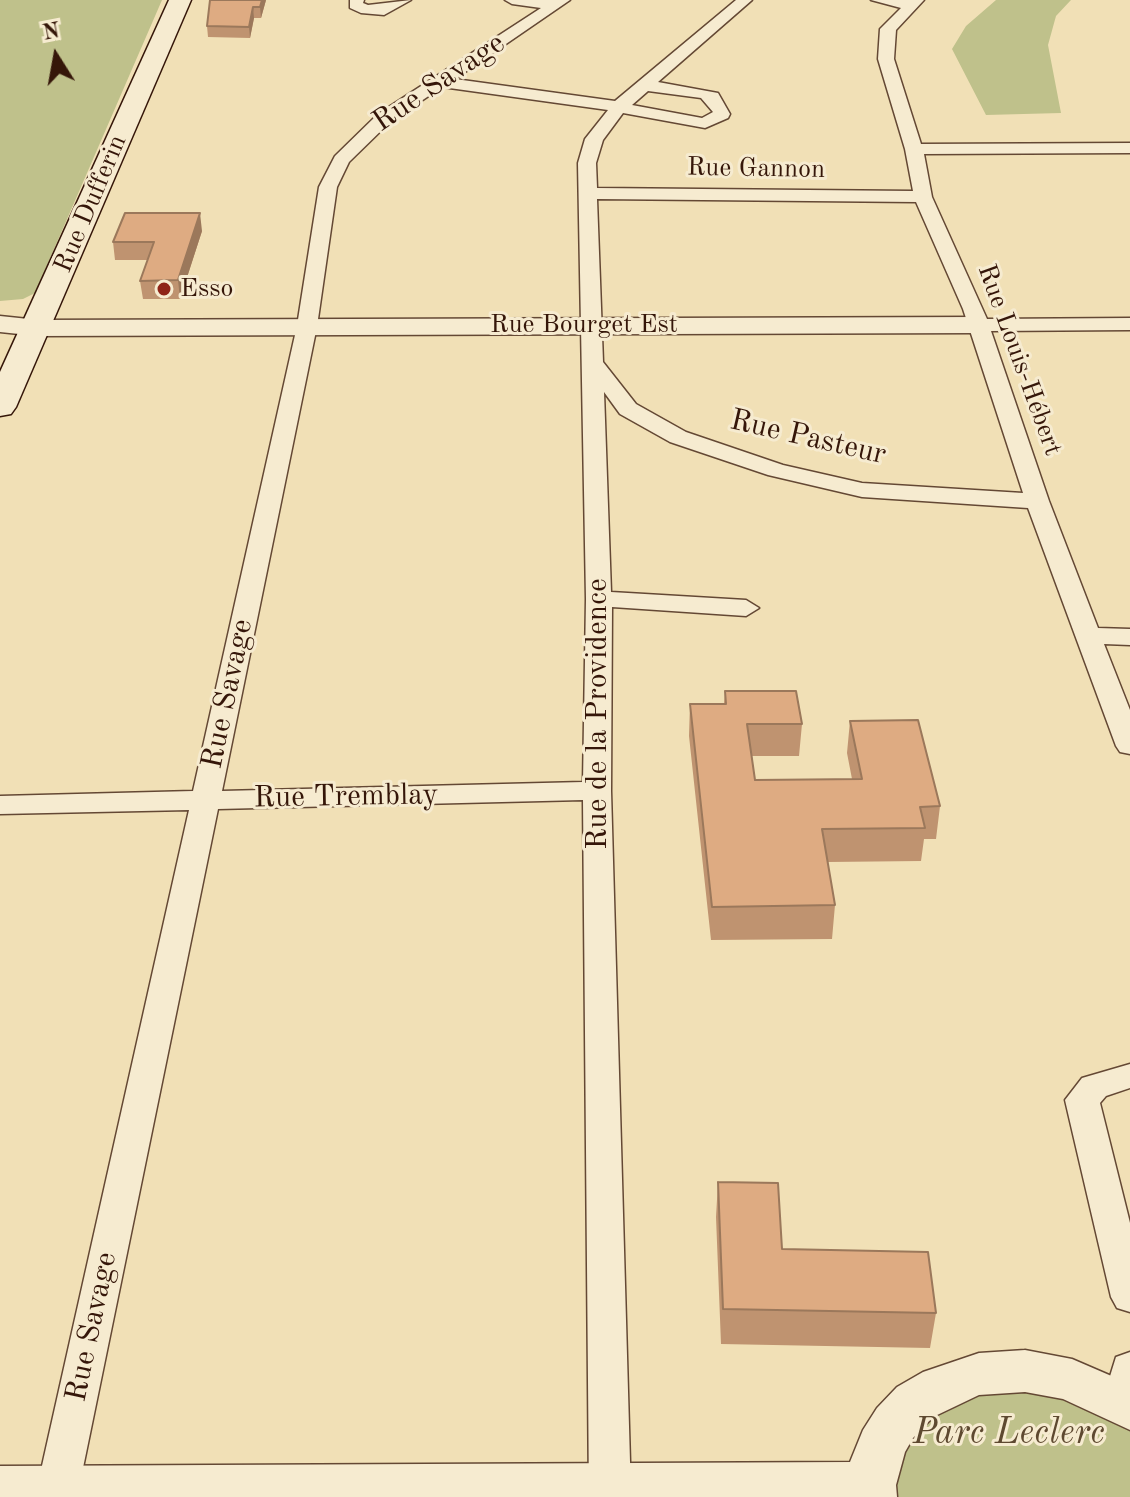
<!DOCTYPE html>
<html>
<head>
<meta charset="utf-8">
<style>
  body { margin:0 }
  #map { position:relative; width:1130px; height:1497px; overflow:hidden; background:#f1e0b6; font-family:"Old Standard TT",serif }
  canvas { display:block }
  .north { position:absolute; left:16px; top:16px; width:80px; height:80px; -webkit-text-stroke:6px #f6ebd0; paint-order:stroke; rotate:349deg; font-size:22px; font-weight:700; line-height:32px; text-align:center; color:#351609 }
  .north::after { content:''; display:block; margin:auto; width:28px; height:36px; background:#351609; clip-path:polygon(50% 0,100% 100%,50% 72%,0 100%) }
</style>
</head>
<body>
<div id="map">
<canvas width="1130" height="1497"></canvas>
<div class="north">N</div>
</div>
<script>
const c = document.querySelector('canvas').getContext('2d');
c.lineJoin = 'round';
function fill(path, color) {
  c.fillStyle = color;
  c.fill(path, 'evenodd');
}
function toPath(rows) {
  const path = new Path2D();
  for (const r of rows) {
    path.moveTo(r[0], r[1]);
    for (let i = 2; i < r.length; i += 2) path.lineTo(r[i], r[i + 1]);
  }
  return path;
}
function stroke(path, color, width, dash) {
  c.strokeStyle = color;
  c.lineWidth = width;
  c.lineCap = dash ? 'butt' : 'round';
  c.setLineDash(dash || []);
  c.stroke(path);
}
function label(font, color, halo, rows, align = 'center') {
  c.font = font + ' "Old Standard TT",serif';
  c.lineWidth = 6;
  c.setLineDash([]);
  c.textBaseline = 'middle';
  c.strokeStyle = halo;
  c.fillStyle = color;
  for (const [text, x, y, turn = 0] of rows) {
    c.save();
    c.translate(x, y);
    c.rotate((+turn || 0) * Math.PI / 180);
    c.textAlign = isNaN(turn) ? turn : align;
    if (halo) c.strokeText(text, 0, 0);
    c.fillText(text, 0, 0);
    c.restore();
  }
}
fill(toPath([
  [0,0,162,0,35,293,23,299,0,301],
  [996,0,1071,0,1056,16,1048,45,1061,113,986,115,952,49,966,26],
  [979,1374,1130,1408,1130,1497,871,1497,881,1446]
]), '#bfc18b');
const minor = toPath([
  [350,0,364,0,363,3,368,5,411,0,384,15,361,13,350,8,350,0],
  [505,0,570,0,455,79,615,101,736,0,752,0,658,82,718,93,730,114,728,118,705,128,623,113,603,140,596,163,597,188,913,191,905,149,878,59,880,29,901,8,871,0,924,0,896,30,894,59,921,144,1130,143,1130,153,924,154,932,197,987,319,1130,318,1130,330,991,331,1049,501,1098,628,1130,629,1130,645,1104,644,1130,710,1130,754,1120,752,1116,746,1028,508,862,497,768,475,670,442,620,414,604,392,611,592,746,600,759,608,746,616,612,607,611,791,631,1497,589,1497,583,800,218,809,77,1497,35,1497,189,810,0,814,0,796,193,791,297,326,319,187,335,156,378,114,541,8,512,4,505,0],
  [442,87,608,110,585,139,578,163,586,599,583,782,222,791,317,326,337,187,349,162,390,122,442,87],
  [648,91,701,98,713,112,702,118,632,105,648,91],
  [597,199,916,202,963,309,1023,493,862,483,783,465,686,432,636,404,603,362,597,199],
  [1130,1064,1130,1088,1106,1096,1100,1103,1130,1223,1130,1312,1117,1308,1111,1297,1065,1100,1082,1078,1130,1064],
  [1130,1352,1130,1416,1122,1419,1108,1414,1102,1402,1116,1357,1130,1352]
]);
const tertiary = toPath([
  [0,316,38,320,978,317,987,319,991,325,987,331,978,333,38,336,0,332,0,316],
  [1025,1350,1072,1359,1130,1384,1130,1430,1063,1399,1025,1392,979,1395,933,1417,913,1438,905,1452,896,1485,897,1497,0,1497,0,1466,850,1462,863,1430,877,1408,897,1387,923,1372,979,1353,1025,1350]
]);
const secondary = toPath([
  [169,0,191,0,16,407,11,414,0,416,0,372,169,0]
]);
stroke(minor, '#644834', 3);
stroke(tertiary, '#644834', 3);
stroke(secondary, '#351609', 3);
fill(minor, '#f6ebd0');
fill(tertiary, '#f6ebd0');
fill(secondary, '#f6ebd0');
fill(toPath([
  [266,0,261,18,254,18,250,38,208,37,207,26],
  [202,231,180,299,143,299,140,281,148,260,115,260,113,242],
  [725,691,802,724,799,756,752,756,755,780,852,779,847,753,850,721,940,806,936,839,924,839,921,861,828,862,835,905,832,939,711,940,689,736,690,704,724,704],
  [718,1182,782,1249,936,1313,930,1348,721,1344,716,1217]
]), '#bf9370');
fill(toPath([
  [262,0,266,0,261,18,260,7],
  [253,7,254,18,250,38,249,27],
  [200,213,202,231,180,299,178,280]
]), '#9b785b');
const building = toPath([
  [210,0,262,0,260,7,253,7,249,27,207,26,210,0],
  [125,213,200,213,178,280,140,281,154,242,113,242,125,213],
  [725,691,796,691,802,724,747,724,755,780,862,779,850,721,918,720,940,806,920,807,925,828,822,829,835,905,712,907,690,704,726,704,725,691],
  [718,1182,778,1183,782,1249,928,1252,936,1313,723,1309,718,1182]
]);
fill(building, '#deab82');
stroke(building, '#9b785b', 2);
for (const [x, y, r, color] of [
  [164,289,8,"#8f2418"]
]) {
  const dot = new Path2D();
  dot.arc(x, y, r, 0, 2 * Math.PI);
  c.fillStyle = color;
  c.fill(dot);
  stroke(dot, '#f6ebd0', 3);
}
label('26px', '#351609', '#f6ebd0', [
  ["Rue Gannon",756,169,1],
  ["Rue Dufferin",91,204,-67],
  ["Rue Bourget Est",584,325],
  ["Rue Louis-Hébert",1019,360,70]
]);
label('26px', '#351609', '#f6ebd0', [
  ["Esso",180,289]
], 'left');
label('30px', '#351609', '#f6ebd0', [
  ["Rue Savage",439,83,-34],
  ["Rue Pasteur",808,438,13],
  ["Rue Savage",228,694,-78],
  ["Rue de la Providence",598,714,-90],
  ["Rue Tremblay",346,797,-1],
  ["Rue Savage",92,1327,-78]
]);
label('italic 36px', '#5e4930', '#f6ebd0', [
  ["Parc Leclerc",1009,1434]
]);
</script>
</body>
</html>
